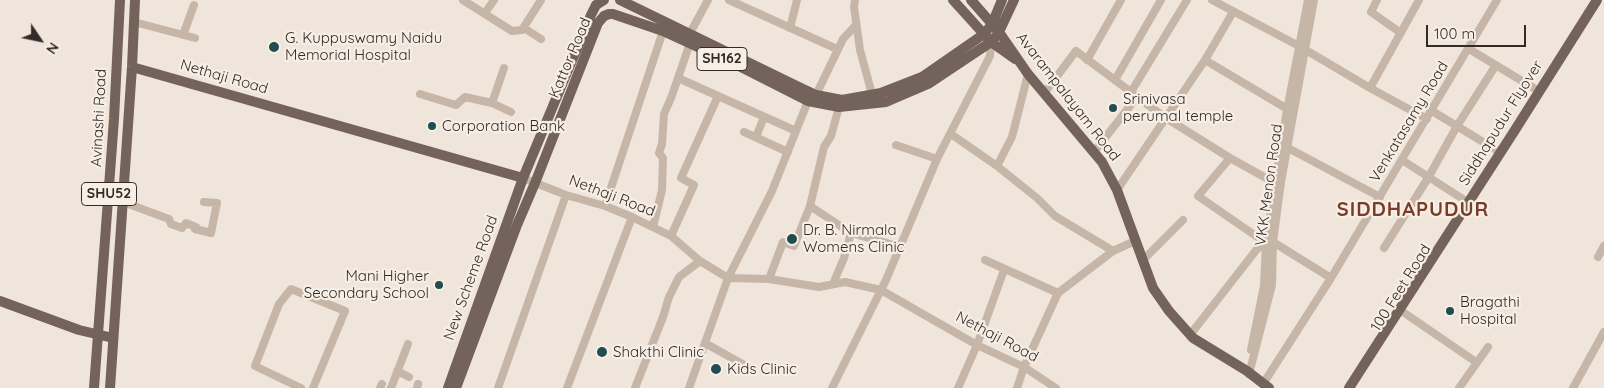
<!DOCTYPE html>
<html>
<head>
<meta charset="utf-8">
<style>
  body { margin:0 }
  #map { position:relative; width:1604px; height:388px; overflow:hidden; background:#efe5db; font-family:Quicksand,sans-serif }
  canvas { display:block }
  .north { position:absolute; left:15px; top:15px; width:50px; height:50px; -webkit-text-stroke:4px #f7efe6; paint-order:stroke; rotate:124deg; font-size:14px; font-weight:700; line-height:20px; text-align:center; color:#332b27 }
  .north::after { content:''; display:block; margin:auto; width:18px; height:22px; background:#332b27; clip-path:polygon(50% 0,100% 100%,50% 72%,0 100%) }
  .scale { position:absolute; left:1426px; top:25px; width:100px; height:22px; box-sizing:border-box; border:2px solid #332b27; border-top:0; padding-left:6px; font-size:15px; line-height:18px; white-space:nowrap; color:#332b27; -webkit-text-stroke:4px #f7efe6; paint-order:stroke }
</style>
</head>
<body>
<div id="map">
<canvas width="1604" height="388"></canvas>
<div class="north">N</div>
<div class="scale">100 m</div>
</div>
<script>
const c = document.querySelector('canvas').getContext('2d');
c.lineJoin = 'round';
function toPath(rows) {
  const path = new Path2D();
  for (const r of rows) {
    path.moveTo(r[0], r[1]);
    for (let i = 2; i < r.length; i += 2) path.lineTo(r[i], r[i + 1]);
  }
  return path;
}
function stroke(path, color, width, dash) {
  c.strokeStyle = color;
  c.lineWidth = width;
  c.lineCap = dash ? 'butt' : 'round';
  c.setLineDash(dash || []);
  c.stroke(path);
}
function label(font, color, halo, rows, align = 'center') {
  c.font = font + ' Quicksand,sans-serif';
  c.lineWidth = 4.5;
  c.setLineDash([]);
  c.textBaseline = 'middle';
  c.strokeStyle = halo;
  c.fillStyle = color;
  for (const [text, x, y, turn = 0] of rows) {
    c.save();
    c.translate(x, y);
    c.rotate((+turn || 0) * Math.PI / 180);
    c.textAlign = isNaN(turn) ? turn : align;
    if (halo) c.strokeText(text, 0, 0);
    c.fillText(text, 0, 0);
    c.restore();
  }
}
stroke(toPath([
  [463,0,512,31,522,30,541,0],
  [729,0,837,49],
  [855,0,854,7,860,50,873,98],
  [1212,0,1299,46,1370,88,1427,119],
  [1377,0,1371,12,1401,33],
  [485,13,494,0],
  [134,22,195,38],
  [524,28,541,39],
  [790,28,797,0],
  [183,35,194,5],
  [689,35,708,0],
  [1469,49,1537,90],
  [1087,60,1121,0],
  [1205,60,1289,110],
  [1115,80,1161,0],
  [1370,88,1419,0],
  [1045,92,1076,51,1131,92],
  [420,94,456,105,465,97,492,103,511,112],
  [718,96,796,131],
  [1137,97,1166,118,1230,158],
  [492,103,504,68],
  [1432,111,1498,151],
  [744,132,788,152],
  [951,134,997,166,1037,198,1055,216,1113,251],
  [756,137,764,117],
  [896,145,937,159],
  [1288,148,1380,197],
  [1094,152,1137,97,1131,92,1187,0],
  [1402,160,1466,201],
  [997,166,1012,137,1028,74],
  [523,178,566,195,605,206,632,217,671,236,700,261,728,278,769,279,819,287,845,282,881,290,977,345,1024,367,1056,388],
  [1117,190,1205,60,1233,12],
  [123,202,169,219,171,224,182,228,186,223,196,227,195,229,211,233,217,203,204,202],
  [605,206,663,31],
  [810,206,851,233],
  [653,227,662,190,663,158,659,153,662,144,664,114,671,98,678,78],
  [671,236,694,185,681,178,718,96,678,78,690,43],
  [1270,242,1273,242,1331,278],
  [1384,248,1428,178,1457,126,1496,65],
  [1598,257,1604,246],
  [985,260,1058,293],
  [1142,261,1183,220],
  [769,279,783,242,794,246,810,206,824,147,831,136,839,107],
  [833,284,844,258,851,233,901,247],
  [1403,312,1476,362],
  [1190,335,1257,249,1266,243,1198,196,1230,158,1275,183],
  [705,343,753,370],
  [1251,350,1264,286,1266,243,1275,183,1287,110,1308,0],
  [397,371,409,377],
  [1249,374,1272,285,1273,242,1281,182,1314,0],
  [1263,384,1331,278,1497,0],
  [301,388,255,366,279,304,291,289,345,311,313,388],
  [380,388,382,384],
  [391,388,408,344],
  [417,388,418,384],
  [498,388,566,195],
  [567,388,632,217],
  [635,388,663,317,669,297,679,277,700,261],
  [689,388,728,278,772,191,808,101,816,95,843,39,856,25],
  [832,388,886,280,937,159,990,56,991,42],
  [958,388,977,345,1004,270],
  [1017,388,1024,367,1058,293,1113,251,1135,241],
  [1459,388,1488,347],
  [1573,388,1604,332]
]), '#c5b6a8', 8);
stroke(toPath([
  [620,0,803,89,816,95,842,100,881,93,922,77,984,34,992,24,1002,0],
  [953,0,991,42,1015,59],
  [971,0,999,32,1028,74,1102,162,1117,190,1153,288,1169,311,1193,338,1247,371,1269,388],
  [132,67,523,178],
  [0,301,79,330,113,338],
  [94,388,114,119,120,0],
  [110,388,132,67,135,0],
  [448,388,523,178,591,15,596,5,604,0],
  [456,388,517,225,535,183,598,23,604,16,609,14,613,14,663,31,739,66,808,101,839,107,886,102,928,84,991,42,999,32,1014,0],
  [1349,388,1515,130,1597,0]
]), '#74635a', 10);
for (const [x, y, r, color] of [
  [274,47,6,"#214d50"],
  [1113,108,5,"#214d50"],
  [432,126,5,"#214d50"],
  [792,239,6,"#214d50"],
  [439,285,5,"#214d50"],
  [1450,311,5,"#214d50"],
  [602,352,6,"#214d50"],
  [716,369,6,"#214d50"]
]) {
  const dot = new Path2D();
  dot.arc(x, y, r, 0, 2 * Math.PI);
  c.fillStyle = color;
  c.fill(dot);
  stroke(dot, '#f7efe6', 2);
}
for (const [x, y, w] of [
  [722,59,50],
  [109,194,55]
]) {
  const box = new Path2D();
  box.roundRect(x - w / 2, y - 11.5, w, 23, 4);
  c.fillStyle = '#f7efe6';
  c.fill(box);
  stroke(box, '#332b27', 1);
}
label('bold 14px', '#332b27', null, [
  ["SH162",722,59],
  ["SHU52",109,194]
]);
label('15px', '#332b27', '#f7efe6', [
  ["G. Kuppuswamy Naidu",285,38],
  ["Memorial Hospital",285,55],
  ["Srinivasa",1123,99],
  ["perumal temple",1123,116],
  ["Corporation Bank",442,126],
  ["Dr. B. Nirmala",803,230],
  ["Womens Clinic",803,247],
  ["Mani Higher",429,276,"right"],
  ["Secondary School",429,293,"right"],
  ["Bragathi",1460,302],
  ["Hospital",1460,319],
  ["Shakthi Clinic",613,352],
  ["Kids Clinic",727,369]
], 'left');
label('15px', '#332b27', '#f7efe6', [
  ["Kattor Road",570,58,-67],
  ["Nethaji Road",224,77,16],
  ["Avarampalayam Road",1068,97,52],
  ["Avinashi Road",99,118,-87],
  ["Venkatasamy Road",1409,122,-59],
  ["Siddhapudur Flyover",1501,123,-58],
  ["VKK Menon Road",1269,185,-82],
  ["Nethaji Road",612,196,21],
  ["New Scheme Road",471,278,-70],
  ["100 Feet Road",1401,288,-58],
  ["Nethaji Road",997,337,28]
]);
c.letterSpacing = '1px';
label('bold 20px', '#7a3c28', '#f7efe6', [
  ["SIDDHAPUDUR",1413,210]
]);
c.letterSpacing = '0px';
</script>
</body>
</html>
